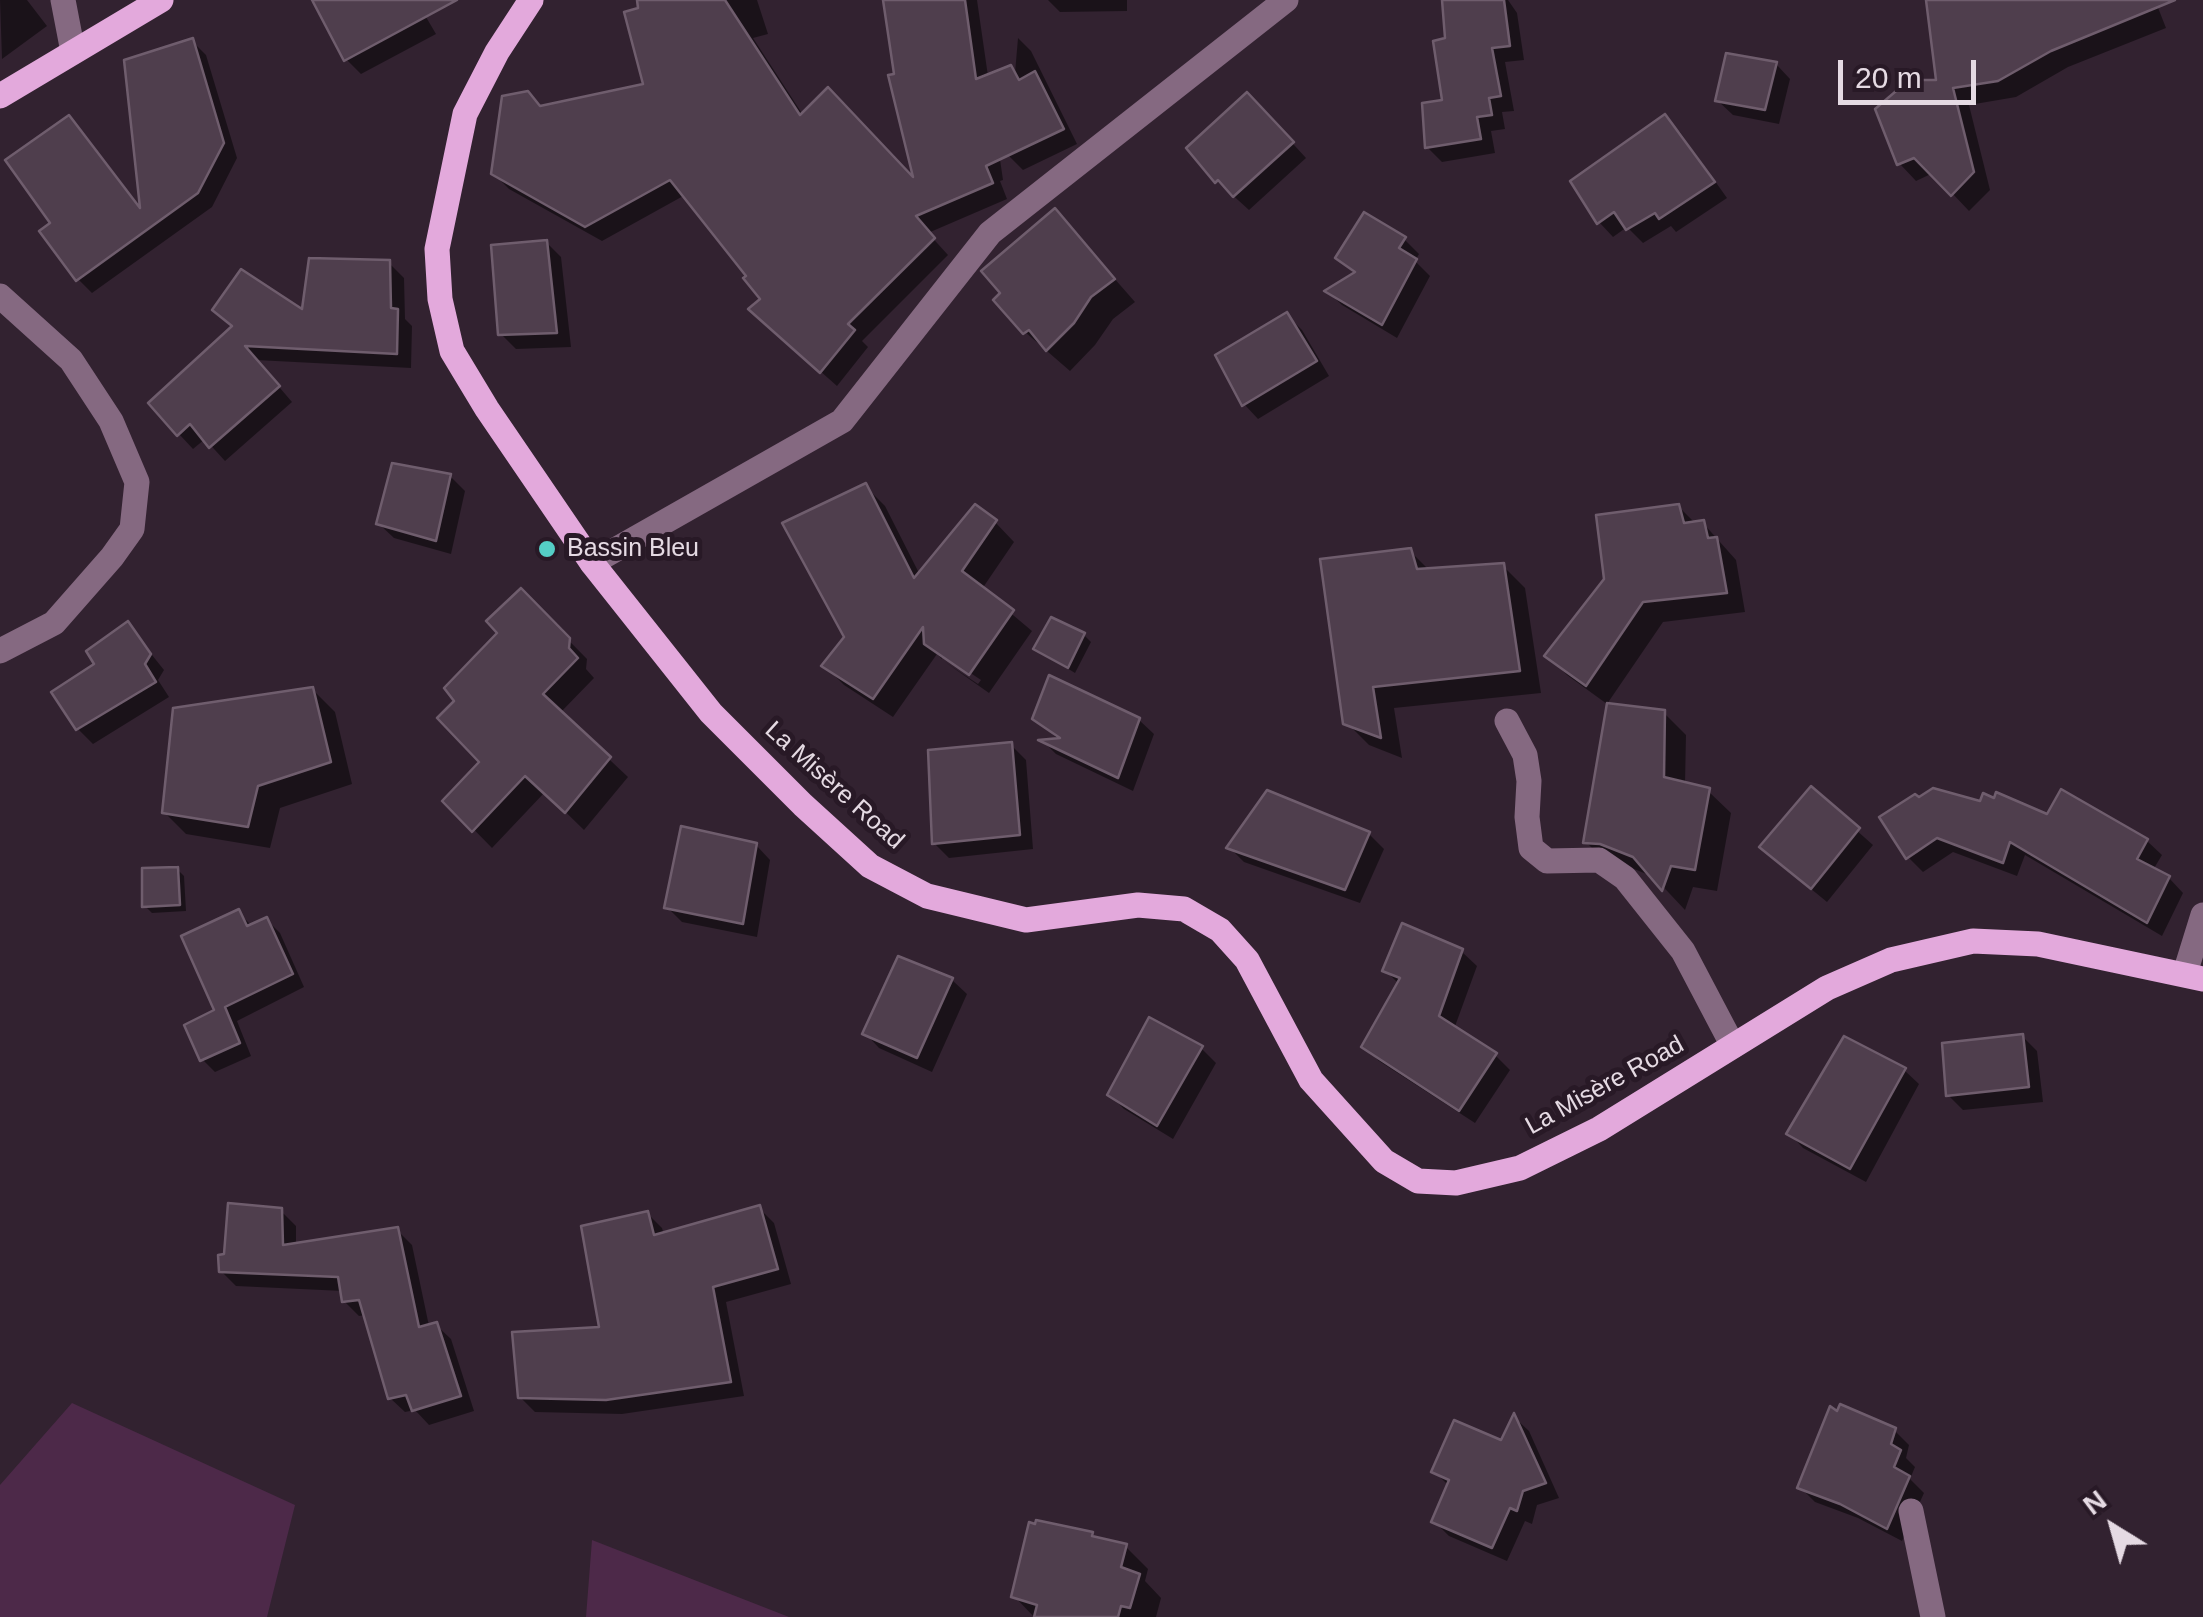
<!DOCTYPE html>
<html>
<head>
<meta charset="utf-8">
<style>
  body { margin:0 }
  #map { position:relative; width:2203px; height:1617px; overflow:hidden; background:#322230; font-family:Helvetica,sans-serif }
  canvas { display:block }
  .north { position:absolute; left:2063px; top:1477px; width:100px; height:100px; -webkit-text-stroke:8px #281926; paint-order:stroke; rotate:323deg; font-size:28px; font-weight:700; line-height:40px; text-align:center; color:#e5dae3 }
  .north::after { content:''; display:block; margin:auto; width:35px; height:45px; background:#e5dae3; clip-path:polygon(50% 0,100% 100%,50% 72%,0 100%) }
  .scale { position:absolute; left:1838px; top:60px; width:138px; height:45px; box-sizing:border-box; border:5px solid #e5dae3; border-top:0; padding-left:12px; font-size:30px; line-height:35px; white-space:nowrap; color:#e5dae3; -webkit-text-stroke:8px #281926; paint-order:stroke }
</style>
</head>
<body>
<div id="map">
<canvas width="2203" height="1617"></canvas>
<div class="north">N</div>
<div class="scale">20 m</div>
</div>
<script>
const c = document.querySelector('canvas').getContext('2d');
c.lineJoin = 'round';
function fill(path, color) {
  c.fillStyle = color;
  c.fill(path, 'evenodd');
}
function toPath(rows) {
  const path = new Path2D();
  for (const r of rows) {
    path.moveTo(r[0], r[1]);
    for (let i = 2; i < r.length; i += 2) path.lineTo(r[i], r[i + 1]);
  }
  return path;
}
function stroke(path, color, width, dash) {
  c.strokeStyle = color;
  c.lineWidth = width;
  c.lineCap = dash ? 'butt' : 'round';
  c.setLineDash(dash || []);
  c.stroke(path);
}
function label(font, color, halo, rows, align = 'center') {
  c.font = font + ' Helvetica,sans-serif';
  c.lineWidth = 10;
  c.setLineDash([]);
  c.textBaseline = 'middle';
  c.strokeStyle = halo;
  c.fillStyle = color;
  for (const [text, x, y, turn = 0] of rows) {
    c.save();
    c.translate(x, y);
    c.rotate((+turn || 0) * Math.PI / 180);
    c.textAlign = isNaN(turn) ? turn : align;
    if (halo) c.strokeText(text, 0, 0);
    c.fillText(text, 0, 0);
    c.restore();
  }
}
fill(toPath([
  [72,1403,295,1505,267,1617,0,1617,0,1485],
  [592,1540,789,1617,586,1617]
]), '#4d2949');
fill(toPath([
  [0,0,27,0,47,26,2,59],
  [315,0,416,0,436,34,361,74,346,59],
  [639,0,757,0,768,34,753,38,803,115,918,184,897,76,887,0,977,0,1003,180,1000,181,1007,199,928,233,948,255,862,341,868,347,837,386,767,324,764,299,750,276,685,195,602,241,509,189,493,173,528,93,543,109,646,86],
  [1048,0,1127,0,1127,11,1060,12],
  [1480,0,1508,0,1517,13,1524,60,1505,62,1514,111,1502,112,1505,129,1491,131,1495,153,1442,162,1427,147,1444,103,1448,40],
  [1929,0,2155,0,2166,28,2068,67,2016,97,1969,105,1990,190,1969,211,1933,173,1916,181,1900,164,1938,82],
  [1018,38,1031,51,1077,144,1023,170,1008,155],
  [192,41,206,55,237,158,212,207,92,293,78,279,54,223,69,118,143,211],
  [1776,64,1790,79,1779,124,1733,115,1718,101],
  [1262,110,1306,158,1249,210,1217,181,1190,148],
  [1665,118,1680,132,1727,198,1676,232,1671,226,1643,243,1627,227,1613,237,1599,222],
  [1055,211,1135,302,1113,319,1095,345,1070,371,1025,332],
  [1404,239,1419,254,1415,261,1430,276,1397,338,1342,305,1328,292,1356,275,1338,258],
  [546,242,561,257,571,347,516,349,501,334],
  [389,263,404,278,405,319,412,326,411,368,256,360,292,402,225,461,205,439,193,449,179,434,234,328,304,313],
  [1287,315,1302,330,1329,376,1258,419,1244,404],
  [450,476,465,491,451,554,394,538,379,524],
  [865,486,885,506,920,575,995,522,1014,542,982,589,1032,631,989,693,945,662,978,684,981,680,942,654,942,659,937,654,893,717,844,685,825,666,847,638],
  [1678,506,1696,524,1703,523,1736,560,1745,612,1663,622,1607,704,1567,675,1547,655],
  [1410,551,1430,571,1503,566,1525,588,1541,693,1394,708,1402,758,1369,745,1346,722],
  [521,592,587,659,586,669,594,678,560,713,628,777,584,830,545,792,492,848,446,801,482,762,457,701],
  [128,625,164,670,158,680,169,697,93,744,78,729,55,693,97,665],
  [1084,635,1091,642,1075,673,1036,649],
  [312,689,335,712,352,784,280,808,270,848,186,834,164,812],
  [1664,713,1686,735,1685,785,1708,791,1731,813,1717,891,1693,887,1685,910,1654,877,1624,865,1608,864,1586,842],
  [1035,718,1139,720,1154,734,1133,791,1056,754,1044,742,1060,741],
  [1011,745,1026,760,1033,849,949,858,934,843],
  [1811,790,1873,845,1827,902,1777,861],
  [1882,818,2147,841,2162,855,2153,870,2169,878,2183,893,2162,936,2025,855,2017,876,1953,852,1923,872,1908,857],
  [1369,834,1384,849,1360,903,1244,862,1230,848],
  [756,845,770,860,757,937,682,922,667,907],
  [177,869,184,876,186,911,152,913,145,906],
  [238,912,252,926,267,920,280,933,304,987,237,1021,251,1056,215,1072,202,1059,217,1011],
  [1462,952,1477,966,1454,1029,1495,1055,1510,1070,1475,1123,1379,1061,1364,1046,1399,984,1385,970],
  [952,980,967,994,932,1072,879,1048,865,1033],
  [2022,1036,2037,1051,2043,1102,1963,1110,1948,1095],
  [1201,1048,1216,1063,1173,1139,1124,1109,1110,1095],
  [1904,1070,1919,1084,1866,1182,1803,1148,1789,1133],
  [759,1208,774,1223,791,1284,726,1302,744,1396,622,1414,535,1412,520,1397,602,1330,647,1213,662,1228,664,1235],
  [281,1211,296,1226,296,1245,397,1230,412,1245,429,1326,436,1325,451,1339,474,1411,429,1425,415,1410,405,1412,390,1398,366,1315,359,1316,344,1301,343,1291,236,1286,221,1271],
  [1515,1418,1529,1431,1559,1498,1537,1505,1532,1524,1525,1521,1507,1561,1449,1536,1434,1521,1449,1486,1434,1471,1502,1443],
  [1894,1430,1909,1445,1906,1458,1915,1467,1910,1479,1924,1493,1902,1541,1858,1518,1815,1502,1800,1487],
  [1092,1535,1097,1540,1125,1546,1148,1569,1145,1581,1161,1598,1156,1617,1034,1617,1014,1596]
]), '#0007');
const building = toPath([
  [312,0,457,0,344,61,312,0],
  [637,0,725,0,800,115,828,87,913,177,888,75,894,74,883,0,965,0,976,79,1011,65,1019,80,1035,71,1064,129,986,166,993,183,916,216,935,238,848,324,855,330,820,373,748,309,760,299,743,278,746,276,670,180,585,227,491,174,502,96,528,91,540,106,643,84,624,12,638,8,637,0],
  [1442,0,1504,0,1510,46,1492,48,1501,96,1489,98,1492,115,1477,117,1481,139,1425,148,1422,103,1442,100,1433,41,1445,38,1442,0],
  [1926,0,2175,0,2051,51,1998,81,1953,88,1974,172,1951,196,1914,158,1897,165,1875,109,1909,80,1936,80,1926,0],
  [193,38,224,143,198,193,76,281,39,231,50,223,5,160,69,115,140,208,124,60,193,38],
  [1726,53,1777,62,1765,110,1715,101,1726,53],
  [1247,92,1294,142,1233,197,1218,180,1215,183,1186,148,1247,92],
  [1665,114,1715,182,1659,219,1655,213,1626,230,1614,212,1597,224,1570,181,1665,114],
  [1055,208,1115,279,1091,297,1074,323,1046,351,1029,330,1023,334,993,300,1000,293,981,271,1055,208],
  [1364,212,1406,237,1399,248,1417,259,1382,325,1324,291,1355,272,1335,258,1364,212],
  [547,240,557,333,498,335,491,245,547,240],
  [309,258,390,260,391,308,398,309,397,354,245,346,280,386,209,448,190,424,177,436,148,403,232,326,212,310,241,269,302,309,309,258],
  [1287,312,1317,361,1242,406,1215,355,1287,312],
  [392,463,451,474,436,541,376,524,392,463],
  [866,483,914,578,975,504,997,520,962,571,1014,610,969,675,924,644,923,627,873,699,821,666,844,637,782,523,866,483],
  [1679,504,1684,523,1704,520,1708,538,1717,537,1727,593,1643,602,1586,686,1544,656,1604,579,1596,515,1679,504],
  [1411,548,1417,569,1504,563,1520,671,1373,687,1381,738,1343,724,1320,559,1411,548],
  [521,588,570,638,569,648,578,658,543,694,611,757,565,813,525,776,472,832,442,801,479,762,437,718,454,701,444,688,497,633,486,621,521,588],
  [1051,617,1085,633,1068,668,1033,649,1051,617],
  [128,621,151,654,145,664,156,682,76,730,51,692,94,664,86,651,128,621],
  [1049,675,1140,718,1118,778,1038,740,1060,738,1032,719,1049,675],
  [313,687,331,762,258,786,248,827,162,813,173,708,313,687],
  [1607,703,1665,710,1664,777,1710,788,1695,870,1671,866,1662,891,1633,857,1600,844,1583,843,1607,703],
  [1012,742,1020,835,932,844,928,750,1012,742],
  [1811,786,1860,828,1811,889,1759,847,1811,786],
  [1933,788,1980,801,1983,793,1994,798,1996,792,2047,814,2061,789,2148,839,2137,859,2170,876,2147,923,2010,842,2003,863,1937,838,1906,859,1879,817,1915,794,1919,797,1933,788],
  [1267,790,1370,832,1345,890,1226,848,1267,790],
  [681,826,757,843,743,924,664,908,681,826],
  [178,867,180,905,142,907,142,868,178,867],
  [239,909,247,926,267,917,293,974,225,1007,240,1043,200,1061,184,1025,214,1010,181,936,239,909],
  [1402,923,1463,949,1439,1016,1497,1053,1459,1111,1361,1047,1400,978,1382,971,1402,923],
  [898,956,953,978,917,1058,862,1034,898,956],
  [1149,1017,1203,1046,1157,1126,1107,1095,1149,1017],
  [2023,1034,2029,1087,1946,1096,1942,1043,2023,1034],
  [1844,1036,1906,1068,1850,1169,1786,1134,1844,1036],
  [228,1203,282,1208,283,1245,398,1227,419,1327,437,1322,461,1396,412,1411,406,1395,388,1399,359,1300,342,1302,338,1277,219,1272,218,1255,224,1254,228,1203],
  [760,1205,778,1269,713,1287,731,1382,606,1400,518,1398,512,1332,599,1327,581,1226,648,1211,654,1235,760,1205],
  [1840,1404,1896,1428,1891,1444,1901,1450,1894,1467,1910,1476,1887,1529,1840,1504,1797,1488,1830,1406,1837,1411,1840,1404],
  [1514,1413,1546,1483,1523,1491,1517,1511,1510,1508,1492,1548,1431,1522,1449,1480,1431,1472,1454,1420,1501,1440,1514,1413],
  [1036,1520,1093,1532,1092,1536,1127,1544,1121,1567,1140,1574,1130,1608,1121,1606,1118,1617,1034,1617,1037,1605,1011,1597,1029,1522,1035,1524,1036,1520]
]);
fill(building, '#4f3e4d');
stroke(building, '#6f5d6d', 2.5);
stroke(toPath([
  [63,0,73,52],
  [0,296,71,360,111,421,137,482,132,529,112,557,54,623,0,651],
  [592,563,842,421,990,233,1286,0],
  [1507,721,1525,755,1529,781,1527,817,1531,848,1547,861,1599,860,1625,878,1683,951,1733,1046],
  [2185,973,2203,915],
  [1911,1511,1933,1617]
]), '#856981', 25);
stroke(toPath([
  [531,0,497,52,465,114,437,249,440,299,452,351,487,409,592,563,711,713,803,805,870,866,927,896,1026,920,1138,905,1184,909,1220,930,1247,960,1311,1080,1384,1161,1418,1181,1456,1183,1520,1168,1599,1129,1827,988,1891,960,1973,941,2038,944,2203,979],
  [0,96,161,0]
]), '#e3a9dc', 25);
for (const [x, y, r, color] of [
  [547,549,10,"#55cec6"]
]) {
  const dot = new Path2D();
  dot.arc(x, y, r, 0, 2 * Math.PI);
  c.fillStyle = color;
  c.fill(dot);
  stroke(dot, '#281926', 4);
}
label('25px', '#e5dae3', '#281926', [
  ["Bassin Bleu",567,549]
], 'left');
label('25px', '#e5dae3', '#281926', [
  ["La Misère Road",834,786,42],
  ["La Misère Road",1605,1086,-29]
]);
</script>
</body>
</html>
